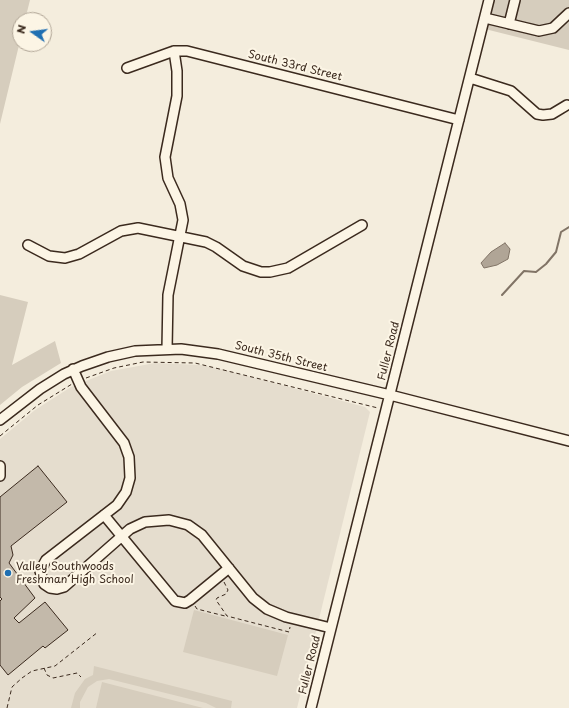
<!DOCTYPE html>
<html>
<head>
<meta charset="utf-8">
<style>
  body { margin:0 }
  #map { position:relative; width:569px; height:708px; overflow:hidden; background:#f4eddd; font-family:"Playpen Sans",sans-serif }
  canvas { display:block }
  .north { position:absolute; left:12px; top:12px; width:40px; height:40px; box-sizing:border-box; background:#fcf5e5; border:1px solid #afa495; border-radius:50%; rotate:284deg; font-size:11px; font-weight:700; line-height:16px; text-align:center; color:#3b2a1e }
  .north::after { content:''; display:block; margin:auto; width:14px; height:18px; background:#1f6fb2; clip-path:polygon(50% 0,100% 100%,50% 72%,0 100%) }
</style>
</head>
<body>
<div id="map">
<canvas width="569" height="708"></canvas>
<div class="north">N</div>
</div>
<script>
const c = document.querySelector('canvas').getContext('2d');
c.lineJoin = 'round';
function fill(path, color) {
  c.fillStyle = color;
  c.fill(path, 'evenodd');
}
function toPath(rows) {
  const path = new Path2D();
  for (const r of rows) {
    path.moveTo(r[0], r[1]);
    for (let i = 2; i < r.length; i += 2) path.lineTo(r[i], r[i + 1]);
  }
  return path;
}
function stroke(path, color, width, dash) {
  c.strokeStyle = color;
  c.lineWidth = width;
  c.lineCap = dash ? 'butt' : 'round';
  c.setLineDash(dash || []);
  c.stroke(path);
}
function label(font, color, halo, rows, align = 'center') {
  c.font = font + ' "Playpen Sans",sans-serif';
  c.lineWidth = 4;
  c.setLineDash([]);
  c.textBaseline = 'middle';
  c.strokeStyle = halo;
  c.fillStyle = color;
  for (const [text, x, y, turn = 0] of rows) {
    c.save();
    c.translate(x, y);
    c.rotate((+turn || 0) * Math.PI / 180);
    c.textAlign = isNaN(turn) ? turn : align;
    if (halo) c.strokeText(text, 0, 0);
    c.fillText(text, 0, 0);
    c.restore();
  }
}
fill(toPath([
  [155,363,200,365,221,369,365,407,370,412,297,708,0,708,0,439,35,410,71,387,111,371]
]), '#e5ddce');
fill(toPath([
  [0,0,30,0,25,20,20,20,20,41,0,124],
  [493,0,569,0,569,50,485,29],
  [0,295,28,302,12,365,55,341,61,363,22,387,0,405],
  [194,610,288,635,277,676,183,652],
  [94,666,232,701,231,708,216,708,206,703,109,679,97,681,88,687,80,702,80,708,71,708,75,693,85,679,93,675],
  [102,682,203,708,96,708]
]), '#d6cdbd');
const water = toPath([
  [505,243,510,249,508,259,497,265,484,268,481,263,491,252,505,243]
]);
fill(water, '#b0a596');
stroke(water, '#817466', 1);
stroke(toPath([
  [502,295,524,271,536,272,546,264,556,252,561,232,569,227]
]), '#817466', 2);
const building = toPath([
  [38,466,67,502,11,546,13,555,9,563,35,598,14,618,19,623,45,602,68,630,45,648,43,646,8,675,0,665,0,601,2,599,0,597,0,497,38,466]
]);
fill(building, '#c3b9aa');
stroke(building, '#3b2a1e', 1);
const minor = toPath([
  [485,18,539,31,553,28,569,13],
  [509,24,515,0],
  [127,68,174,51,187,51,459,120],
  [470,78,511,91,537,114,543,115,552,114,567,105],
  [28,245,49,256,65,258,79,254,121,231,138,228,206,242,216,247,243,266,261,272,270,272,288,268,362,225],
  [167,349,168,295,183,220,180,204,168,178,165,157,177,96,177,71,174,51],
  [73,369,81,387,124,443,129,457,130,478,126,492,117,505,46,560,40,571,44,584,50,588,57,589,64,587,130,529,145,522,169,520,188,525,202,535,253,598,267,609,286,617,331,628],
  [0,420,40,389,64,374,82,366,108,357,135,351,181,349,218,354,390,395,569,441],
  [0,466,0,476],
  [104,515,175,601,185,603,190,600,229,568],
  [311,708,489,0]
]);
stroke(minor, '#3b2a1e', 12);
stroke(toPath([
  [86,378,114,368,143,362,195,363,378,408],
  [0,436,38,405,72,384],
  [224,582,228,590,226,594,217,598,216,600,227,616,289,632,290,627],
  [195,606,197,609,225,616],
  [44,668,47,675,53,678,77,673,81,677],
  [7,708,12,687,22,678,32,671,55,666,98,632]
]), '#3b2a1e', 1, [4, 3]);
stroke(minor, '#fcf5e5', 9);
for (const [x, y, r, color] of [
  [8,573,4,"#1f6fb2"]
]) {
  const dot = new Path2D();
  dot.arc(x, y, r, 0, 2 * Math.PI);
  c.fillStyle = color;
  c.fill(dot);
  stroke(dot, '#fcf5e5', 1.5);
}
label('11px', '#3b2a1e', '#fcf5e5', [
  ["South 33rd Street",295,66,14],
  ["Fuller Road",389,351,-76],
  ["South 35th Street",281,357,14],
  ["Fuller Road",310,665,-76]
]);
label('11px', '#3b2a1e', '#fcf5e5', [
  ["Valley Southwoods",16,567],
  ["Freshman High School",16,580]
], 'left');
</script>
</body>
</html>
